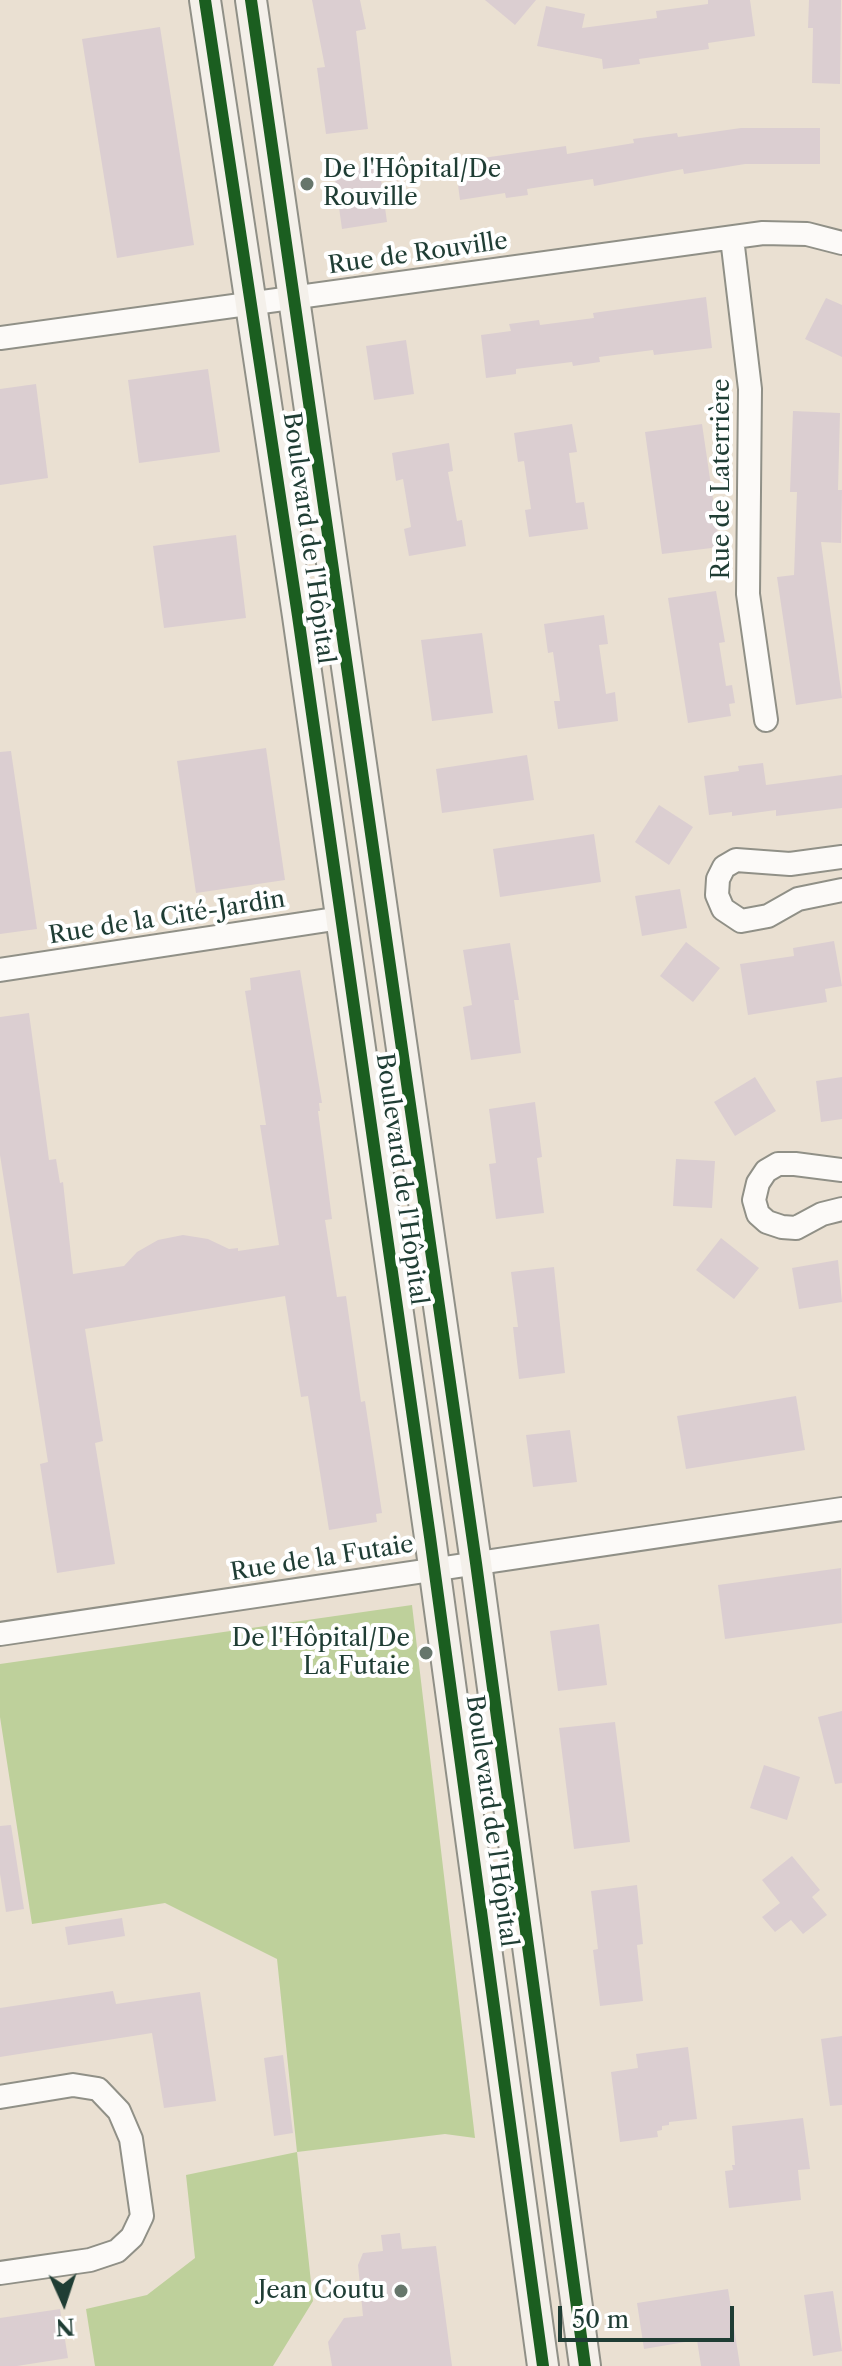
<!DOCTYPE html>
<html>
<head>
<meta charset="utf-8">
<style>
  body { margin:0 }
  #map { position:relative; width:842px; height:2366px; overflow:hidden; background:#eae0d2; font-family:"Libre Caslon Text",serif }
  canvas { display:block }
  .north { position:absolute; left:24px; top:2262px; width:80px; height:80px; -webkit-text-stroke:6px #fff; paint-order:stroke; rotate:177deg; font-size:22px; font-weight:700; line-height:32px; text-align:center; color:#1f3d34 }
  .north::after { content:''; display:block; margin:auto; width:28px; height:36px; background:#1f3d34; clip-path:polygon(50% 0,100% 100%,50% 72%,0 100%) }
  .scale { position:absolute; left:558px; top:2306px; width:176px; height:36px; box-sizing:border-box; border:4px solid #1f3d34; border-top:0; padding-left:10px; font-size:24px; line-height:28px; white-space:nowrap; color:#1f3d34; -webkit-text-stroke:6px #fff; paint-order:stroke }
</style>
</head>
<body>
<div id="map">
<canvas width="842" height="2366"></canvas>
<div class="north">N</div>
<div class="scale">50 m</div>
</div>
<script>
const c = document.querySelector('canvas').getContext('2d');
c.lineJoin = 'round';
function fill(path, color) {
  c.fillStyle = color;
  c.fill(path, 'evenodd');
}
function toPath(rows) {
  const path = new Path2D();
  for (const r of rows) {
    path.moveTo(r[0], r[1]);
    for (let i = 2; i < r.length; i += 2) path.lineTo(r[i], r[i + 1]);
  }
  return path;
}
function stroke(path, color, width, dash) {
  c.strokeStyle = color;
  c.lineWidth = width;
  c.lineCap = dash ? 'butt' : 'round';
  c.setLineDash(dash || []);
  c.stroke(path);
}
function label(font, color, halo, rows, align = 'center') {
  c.font = font + ' "Libre Caslon Text",serif';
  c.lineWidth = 8;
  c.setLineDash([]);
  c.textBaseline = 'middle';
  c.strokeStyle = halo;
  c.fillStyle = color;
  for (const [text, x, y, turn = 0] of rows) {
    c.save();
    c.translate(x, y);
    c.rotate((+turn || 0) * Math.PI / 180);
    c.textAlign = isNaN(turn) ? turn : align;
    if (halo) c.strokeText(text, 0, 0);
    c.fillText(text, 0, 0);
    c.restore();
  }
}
fill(toPath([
  [412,1605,475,2138,445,2134,297,2152,313,2301,273,2366,95,2366,86,2309,147,2295,195,2258,186,2175,297,2152,277,1959,165,1903,32,1924,0,1717,0,1664]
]), '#bed09b');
fill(toPath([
  [312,0,360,0,366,29,356,31,368,129,326,134,317,68,325,67],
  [485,0,536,0,515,25],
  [708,0,750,0,755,36,708,43,709,49,639,59,640,64,603,69,602,59,537,46,546,6,585,14,582,28,657,18,656,11,708,4],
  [809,0,841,0,840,84,812,83,813,28,808,28],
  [160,27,194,245,117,258,82,39],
  [741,128,820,128,820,164,745,164,684,174,683,169,594,186,593,179,527,189,528,195,506,198,505,193,460,200,455,162,566,146,567,154,634,143,633,139,677,133,678,137],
  [379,165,387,222,342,229,334,172],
  [706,297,712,348,654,355,653,350,599,357,600,362,573,366,572,362,516,369,516,374,486,378,481,335,511,331,509,324,539,320,540,325,594,318,593,313],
  [826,298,842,305,842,357,805,339],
  [406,340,414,394,374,400,366,346],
  [208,369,220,452,139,463,128,380],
  [36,384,48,478,0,485,0,389],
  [793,411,840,413,838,490,842,490,841,543,821,542,842,698,796,705,777,577,794,575,797,492,790,492],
  [572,424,577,452,569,453,576,503,584,502,588,529,529,537,525,510,531,509,524,461,518,462,514,433],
  [702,424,720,547,662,554,645,432],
  [449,443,453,471,448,472,457,521,462,520,466,546,409,556,404,529,411,527,403,479,396,481,392,453],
  [236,535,246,618,164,628,153,546],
  [716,591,725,642,719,643,726,686,732,685,735,703,729,704,731,716,688,723,668,598],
  [604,615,608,644,599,645,606,694,615,692,618,721,558,729,554,701,560,701,553,652,548,653,544,624],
  [482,633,493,713,432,721,421,640],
  [266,748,285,880,196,893,177,761],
  [11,751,37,929,0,934,0,752],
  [527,755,534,800,442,813,436,769],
  [763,763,766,785,842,775,842,808,776,816,776,810,732,816,732,812,709,815,704,776,739,771,738,766],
  [659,805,693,827,669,865,635,842],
  [594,834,601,882,500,897,493,849],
  [680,889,687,928,642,936,635,896],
  [834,941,842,986,825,989,827,1002,748,1015,740,964,794,956,793,948],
  [686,942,720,968,693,1002,660,976],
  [510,943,519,1000,514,1000,521,1053,471,1060,463,1007,472,1005,463,950],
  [300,970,322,1103,319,1103,320,1111,318,1111,332,1219,325,1220,337,1297,346,1296,361,1402,365,1401,382,1513,376,1514,377,1522,329,1530,308,1396,301,1397,285,1296,85,1329,103,1441,95,1443,115,1564,57,1573,40,1464,48,1462,0,1155,0,1017,29,1013,49,1160,56,1159,60,1183,63,1182,73,1274,124,1266,137,1252,158,1240,183,1235,208,1239,229,1249,238,1248,238,1251,279,1245,260,1125,266,1125,245,991,251,990,250,978],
  [755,1077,776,1111,735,1136,714,1102],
  [842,1077,842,1119,821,1122,816,1081],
  [535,1102,542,1157,537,1158,544,1213,496,1219,489,1164,496,1163,489,1109],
  [676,1159,715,1161,712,1208,673,1206],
  [721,1238,759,1268,734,1299,696,1270],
  [838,1260,842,1302,799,1309,792,1268],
  [554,1267,565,1373,519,1379,513,1327,518,1327,511,1272],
  [796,1396,805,1450,686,1469,677,1416],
  [570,1430,577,1482,533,1487,526,1435],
  [841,1568,842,1623,725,1639,718,1585],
  [599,1624,607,1685,558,1691,550,1631],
  [842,1711,842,1783,835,1784,818,1717],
  [615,1722,630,1842,574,1849,559,1728],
  [764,1765,800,1777,787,1820,750,1808],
  [11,1825,24,1909,6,1912,0,1874,0,1826],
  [792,1856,820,1890,812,1897,827,1915,803,1934,791,1920,775,1932,762,1917,780,1903,762,1880],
  [637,1885,643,1944,637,1945,643,2001,600,2006,593,1950,598,1949,591,1891],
  [122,1918,125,1936,68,1945,65,1927],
  [113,1991,116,2004,200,1992,216,2101,164,2108,152,2033,0,2057,0,2008],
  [842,2036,842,2105,830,2106,821,2039],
  [688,2047,697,2119,669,2122,669,2125,662,2126,662,2130,657,2131,658,2137,620,2142,611,2072,638,2068,636,2054],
  [283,2055,293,2133,274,2136,264,2058],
  [803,2118,810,2169,798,2170,801,2200,729,2208,725,2171,733,2170,732,2165,735,2165,732,2126],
  [400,2233,402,2249,436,2246,452,2366,332,2366,328,2342,344,2318,363,2316,358,2265,363,2253,383,2251,381,2235],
  [728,2289,740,2366,701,2366,697,2340,644,2349,637,2303],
  [833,2291,842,2351,813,2356,804,2295],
  [60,2309,68,2358,17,2366,0,2366,0,2318]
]), '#dbced1');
const street = toPath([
  [732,238,750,389,748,594,766,720],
  [0,338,763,233,807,234,842,243],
  [842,857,790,864,736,860,724,867,718,879,717,895,723,909,741,921,768,916,798,899,842,890],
  [0,970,341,918],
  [842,1170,795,1164,778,1164,766,1171,758,1183,754,1200,758,1214,767,1222,782,1227,796,1228,822,1214,842,1209],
  [0,1634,842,1509],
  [0,2097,73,2085,98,2089,119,2111,131,2139,142,2216,132,2237,117,2251,90,2260,0,2273]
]);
const secondary = toPath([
  [205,0,298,616,430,1537,543,2366],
  [251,0,476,1563,585,2366]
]);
stroke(street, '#909087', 26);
stroke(secondary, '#909087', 34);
stroke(street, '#fcfaf8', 22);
stroke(secondary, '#f4f0ea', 30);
stroke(toPath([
  [205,0,298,616,430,1537,543,2366],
  [251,0,476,1563,585,2366]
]), '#1b5e20', 12);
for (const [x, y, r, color] of [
  [307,184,8,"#66766b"],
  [426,1653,8,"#66766b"],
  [401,2291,8,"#66766b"]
]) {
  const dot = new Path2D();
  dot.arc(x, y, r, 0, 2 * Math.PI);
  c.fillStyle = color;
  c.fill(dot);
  stroke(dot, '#fff', 3);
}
label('24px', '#1f3d34', '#fff', [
  ["De l'Hôpital/De",323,170,"left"],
  ["Rouville",323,198,"left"],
  ["De l'Hôpital/De",410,1639],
  ["La Futaie",410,1667],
  ["Jean Coutu",385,2291]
], 'right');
label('24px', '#1f3d34', '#fff', [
  ["Rue de Rouville",418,254,-8],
  ["Rue de Laterrière",722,479,-90],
  ["Boulevard de l'Hôpital",308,538,82],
  ["Rue de la Cité-Jardin",167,918,-9],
  ["Boulevard de l'Hôpital",401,1179,82],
  ["Rue de la Futaie",322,1559,-9],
  ["Boulevard de l'Hôpital",491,1821,82]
]);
</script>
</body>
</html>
